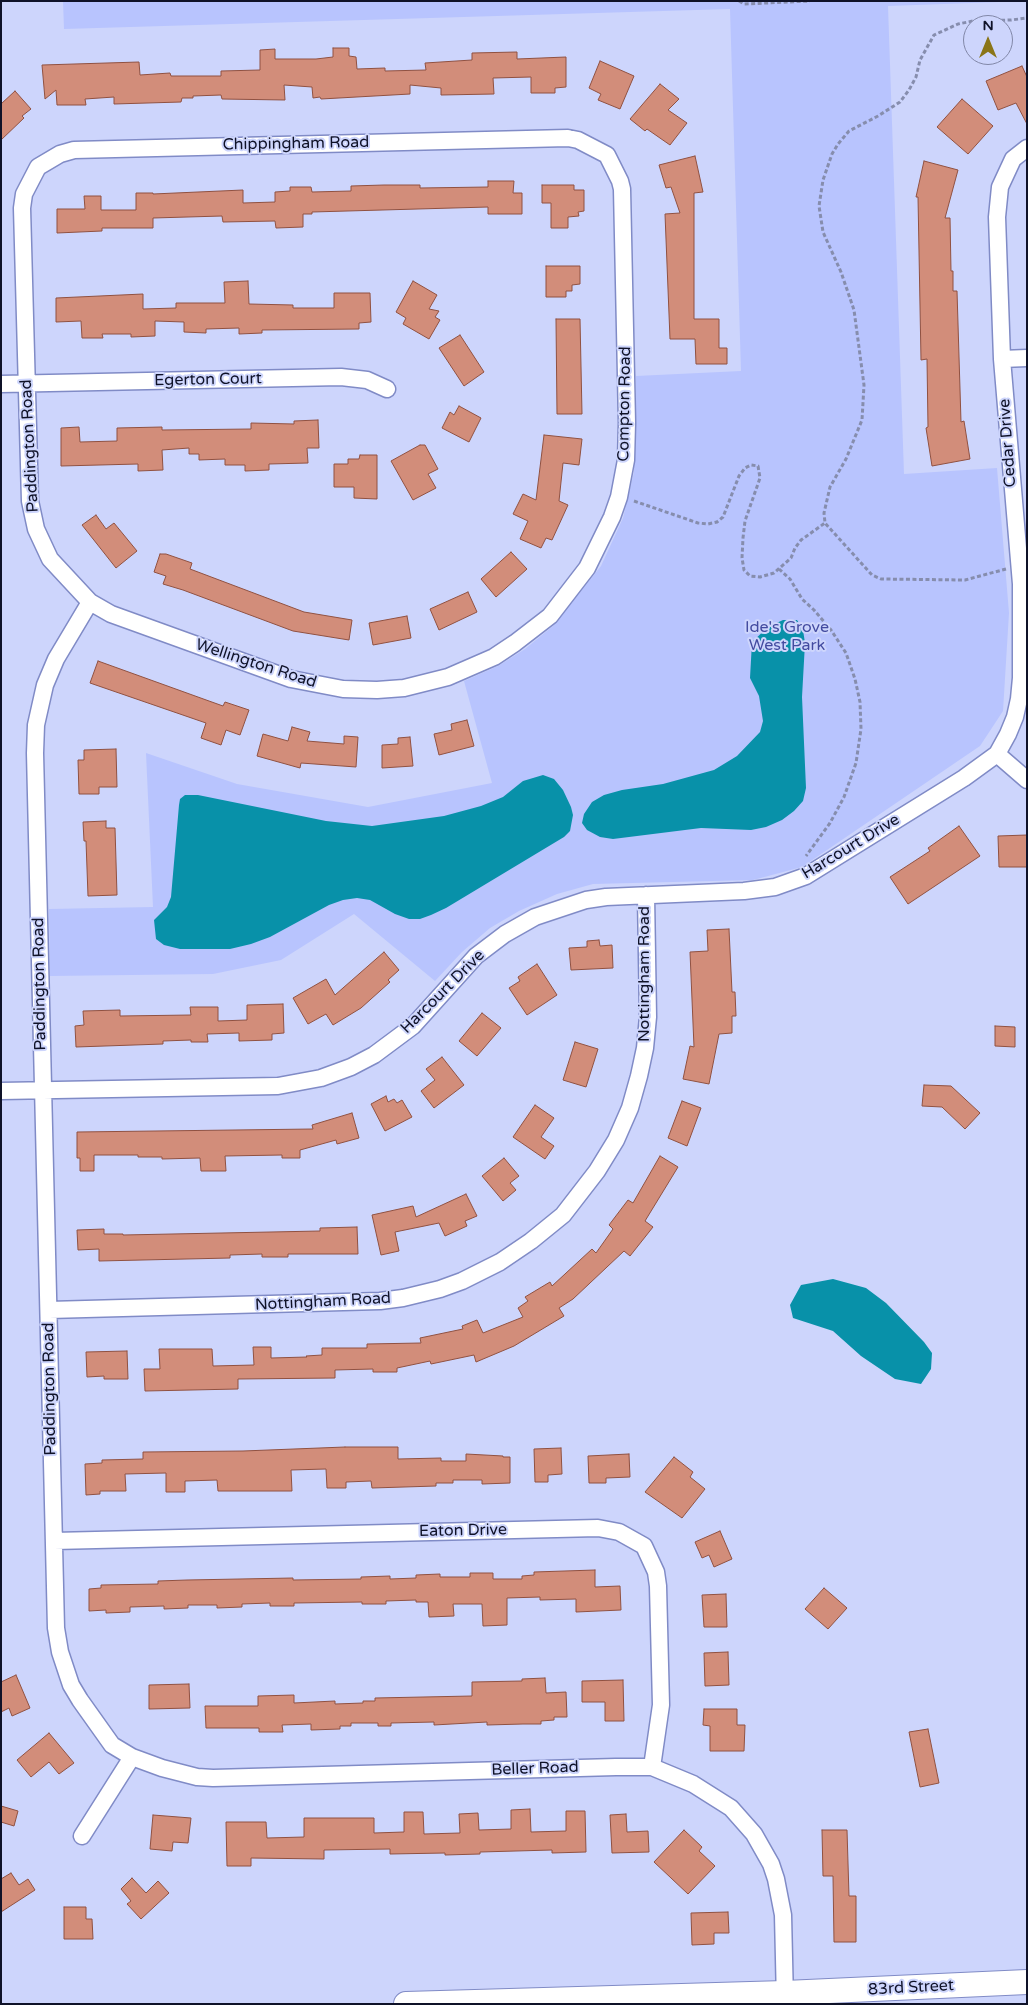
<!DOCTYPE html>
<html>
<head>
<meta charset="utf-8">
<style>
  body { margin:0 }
  #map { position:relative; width:1028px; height:2005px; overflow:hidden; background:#cdd5fc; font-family:"Varela Round",sans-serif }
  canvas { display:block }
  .frame { position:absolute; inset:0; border:2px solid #0f1228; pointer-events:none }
  .north { position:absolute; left:963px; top:15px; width:50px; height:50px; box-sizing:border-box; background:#cdd5fc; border:1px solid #8187a7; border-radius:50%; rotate:0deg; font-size:14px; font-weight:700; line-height:20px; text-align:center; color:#0f1228 }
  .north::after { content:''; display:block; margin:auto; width:18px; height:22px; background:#8a7518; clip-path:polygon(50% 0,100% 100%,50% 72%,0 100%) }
</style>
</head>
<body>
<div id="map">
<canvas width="1028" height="2005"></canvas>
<div class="frame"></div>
<div class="north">N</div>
</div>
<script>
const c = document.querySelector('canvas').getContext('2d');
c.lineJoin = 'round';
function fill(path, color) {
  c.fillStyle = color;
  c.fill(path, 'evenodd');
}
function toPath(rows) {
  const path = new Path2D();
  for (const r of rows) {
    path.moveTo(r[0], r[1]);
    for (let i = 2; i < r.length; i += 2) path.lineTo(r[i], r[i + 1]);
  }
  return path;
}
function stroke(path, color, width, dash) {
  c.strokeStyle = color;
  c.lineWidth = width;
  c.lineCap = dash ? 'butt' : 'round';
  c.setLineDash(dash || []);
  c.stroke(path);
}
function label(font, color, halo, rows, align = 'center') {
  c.font = font + ' "Varela Round",sans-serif';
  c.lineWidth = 4;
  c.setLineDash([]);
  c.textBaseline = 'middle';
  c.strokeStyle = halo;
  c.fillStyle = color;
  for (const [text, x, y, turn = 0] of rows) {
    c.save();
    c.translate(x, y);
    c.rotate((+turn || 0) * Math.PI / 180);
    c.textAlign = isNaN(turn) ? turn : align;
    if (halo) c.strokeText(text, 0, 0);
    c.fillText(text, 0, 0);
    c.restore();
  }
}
fill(toPath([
  [63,1,1027,1,888,6,904,474,997,468,1009,613,1003,711,980,746,802,867,753,880,593,884,557,894,519,911,490,928,462,952,435,981,354,914,281,960,213,974,50,976,49,909,153,907,146,753,237,784,368,807,492,783,464,681,498,666,525,649,553,626,601,566,623,518,634,472,636,376,741,371,730,9,64,29]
]), '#b8c4fe');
fill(toPath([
  [783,620,797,620,803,630,805,643,802,697,806,788,803,801,794,811,782,820,766,827,751,830,701,828,613,839,600,837,587,830,582,823,584,814,592,802,604,795,622,790,663,784,714,770,737,756,760,732,763,721,759,696,750,678,752,642,768,627],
  [543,775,554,779,563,790,571,807,573,815,570,831,564,837,446,908,431,915,420,919,409,919,395,914,370,900,357,898,343,900,329,905,270,937,251,944,230,949,180,949,164,945,156,939,154,920,167,907,171,897,179,805,180,799,185,795,198,795,326,821,372,826,444,816,481,806,503,797,523,781],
  [833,1279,866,1288,886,1303,924,1342,932,1353,931,1369,921,1384,895,1379,861,1356,833,1331,793,1318,790,1305,801,1285]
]), '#0891a9');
const building = toPath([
  [333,48,349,48,349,56,356,57,357,69,385,68,385,71,426,70,425,63,472,60,472,53,517,52,517,59,566,57,566,87,555,88,555,93,531,93,531,77,493,78,494,94,441,95,441,88,410,85,410,94,321,99,320,97,313,98,312,87,284,85,285,100,222,99,221,95,193,96,193,98,182,98,181,102,114,104,114,97,85,99,86,105,57,105,56,90,45,99,42,65,139,62,140,75,170,73,171,76,221,76,221,71,260,70,260,50,275,49,275,59,316,59,333,57,333,48],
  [600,61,634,76,620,109,598,100,601,94,589,88,600,61],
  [1022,66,1027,77,1027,124,1016,103,998,110,986,81,1022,66],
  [660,84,679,99,668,110,687,123,670,145,647,129,645,131,630,119,660,84],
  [15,91,31,109,22,116,24,118,1,140,1,104,15,91],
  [962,99,993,126,968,154,937,127,962,99],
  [695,156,703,192,694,193,694,319,719,319,719,348,727,348,727,364,696,364,695,339,670,339,665,214,680,213,671,187,666,188,659,165,695,156],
  [924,161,958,170,945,218,950,218,951,271,953,271,953,291,957,291,961,422,964,421,970,459,932,466,926,428,928,427,927,359,921,360,918,197,916,197,924,161],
  [488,181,514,181,513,193,522,193,522,214,488,214,488,207,312,212,312,214,303,214,303,227,276,228,275,221,223,222,222,216,153,218,153,228,102,228,102,231,57,233,57,209,85,209,84,196,101,196,101,210,136,210,136,193,153,193,153,194,243,190,243,203,275,202,275,192,290,191,290,187,311,187,312,192,351,191,351,186,384,185,420,185,420,188,488,187,488,181],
  [542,185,574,185,574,190,584,190,584,211,578,212,579,216,568,217,568,228,551,228,551,203,542,203,542,185],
  [546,266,580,266,580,284,572,285,572,291,566,291,566,297,546,297,546,266],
  [248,281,249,304,293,305,293,308,334,308,334,293,370,293,371,322,359,323,359,329,262,330,262,333,239,334,239,328,206,329,206,333,184,332,184,322,155,321,155,336,131,337,131,334,102,334,103,338,82,338,81,321,56,322,56,298,143,294,143,309,176,308,176,303,225,303,224,282,248,281],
  [413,281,437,295,429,309,439,311,435,317,440,320,429,339,403,324,406,318,396,312,413,281],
  [556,319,580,319,582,414,557,414,556,319],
  [460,335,484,372,464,386,439,348,460,335],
  [459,406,481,418,469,442,442,428,450,412,454,415,459,406],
  [318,420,319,448,307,448,308,463,269,464,269,470,245,471,245,465,225,465,225,459,199,460,199,454,189,454,189,448,162,450,163,470,138,471,138,464,61,466,61,428,79,427,80,442,117,441,117,428,162,427,162,430,251,429,251,423,294,424,294,421,318,420],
  [544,435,582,439,579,465,563,463,559,501,568,505,552,540,546,538,541,548,520,539,528,521,513,514,523,494,536,500,544,435],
  [420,445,425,445,438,469,428,474,436,488,413,500,391,461,420,445],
  [360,455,377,455,377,499,354,498,354,487,334,487,334,464,348,464,348,459,359,459,360,455],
  [96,515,106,529,114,523,137,551,116,568,82,525,96,515],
  [511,552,527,569,496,597,481,579,511,552],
  [160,554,166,554,192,563,190,569,304,612,352,620,349,640,293,631,183,590,163,584,166,576,154,572,160,554],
  [468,592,477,612,439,630,430,609,468,592],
  [407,616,411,638,373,645,369,623,407,616],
  [98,661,209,701,223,706,225,702,249,710,240,735,226,730,221,745,201,738,206,723,90,683,98,661],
  [467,720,474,746,439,755,434,734,452,730,451,724,467,720],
  [292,727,310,732,307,741,344,744,344,736,358,737,356,767,301,763,300,768,257,756,263,734,288,741,292,727],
  [410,737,413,766,382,768,382,745,398,744,398,738,410,737],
  [116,749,117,787,99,787,99,794,79,794,78,760,84,760,84,750,116,749],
  [106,821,106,828,115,828,117,895,88,896,86,841,84,841,83,822,106,821],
  [959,826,980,856,908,904,890,877,930,851,928,848,959,826],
  [1027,835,1027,867,999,867,998,836,1027,835],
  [729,929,732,992,735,992,736,1016,732,1016,732,1033,719,1034,709,1084,683,1079,690,1046,694,1047,690,952,708,951,707,930,729,929],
  [599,940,600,946,612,945,613,968,571,970,569,948,587,947,587,941,599,940],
  [384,952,399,970,388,980,390,982,361,1008,333,1025,326,1014,308,1024,293,998,326,979,335,995,384,952],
  [537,964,557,995,527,1015,509,988,520,981,518,977,537,964],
  [283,1004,284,1033,272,1034,272,1040,239,1041,239,1033,207,1034,208,1042,191,1042,191,1040,163,1041,163,1044,76,1047,75,1026,84,1025,83,1011,120,1010,120,1016,191,1015,190,1007,218,1007,218,1021,247,1020,247,1005,283,1004],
  [482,1013,501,1028,477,1056,459,1041,482,1013],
  [995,1026,1015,1027,1015,1047,995,1046,995,1026],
  [575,1042,598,1049,586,1087,563,1080,575,1042],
  [442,1057,464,1085,434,1108,421,1091,435,1080,426,1069,442,1057],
  [924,1085,951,1086,980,1113,965,1129,942,1107,922,1106,924,1085],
  [386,1096,388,1102,394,1099,397,1103,402,1100,412,1117,385,1131,371,1104,386,1096],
  [682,1101,701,1108,687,1146,668,1138,682,1101],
  [535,1105,554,1118,541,1137,554,1146,545,1159,513,1137,535,1105],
  [352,1113,359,1138,337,1144,336,1140,300,1150,300,1158,282,1158,282,1155,225,1156,226,1171,201,1171,200,1158,162,1159,162,1157,138,1157,138,1155,94,1155,94,1171,80,1171,80,1158,77,1158,77,1132,313,1129,312,1125,352,1113],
  [660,1156,678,1167,645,1221,653,1227,630,1256,624,1251,573,1299,559,1308,564,1316,514,1346,476,1362,474,1355,431,1364,430,1361,397,1368,397,1372,373,1372,373,1369,335,1370,335,1378,238,1379,238,1389,145,1391,144,1369,160,1369,159,1349,212,1349,213,1366,254,1365,253,1347,271,1347,271,1358,307,1357,306,1356,322,1355,322,1348,367,1348,367,1344,421,1343,420,1338,463,1329,462,1326,477,1320,483,1333,523,1317,518,1308,528,1301,525,1297,550,1282,552,1286,592,1249,596,1253,613,1229,609,1225,628,1200,633,1203,660,1156],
  [504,1158,519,1176,510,1183,516,1190,503,1201,482,1176,504,1158],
  [466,1194,477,1216,465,1221,467,1226,445,1236,439,1223,395,1232,399,1251,381,1255,372,1215,413,1206,416,1217,466,1194],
  [357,1227,358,1254,288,1254,288,1257,262,1257,262,1254,230,1255,230,1258,99,1261,99,1249,78,1250,77,1230,104,1229,104,1234,123,1234,123,1235,320,1231,320,1228,357,1227],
  [127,1351,128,1379,104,1379,104,1376,87,1377,86,1352,127,1351],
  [345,1447,398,1447,398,1459,441,1458,441,1461,466,1461,466,1454,503,1456,503,1457,510,1457,510,1483,482,1484,482,1480,453,1480,453,1483,436,1483,436,1486,372,1488,371,1481,346,1482,346,1488,327,1488,326,1469,291,1470,292,1491,218,1491,217,1480,185,1481,185,1492,166,1492,166,1473,125,1474,126,1491,100,1491,100,1494,86,1495,85,1464,102,1463,102,1460,143,1459,143,1452,243,1451,345,1447],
  [561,1448,562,1474,548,1475,548,1482,535,1482,534,1449,561,1448],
  [629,1454,630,1477,606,1478,606,1483,589,1483,588,1456,629,1454],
  [674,1457,693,1472,690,1477,705,1489,682,1518,645,1492,674,1457],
  [720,1531,732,1559,714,1567,709,1555,702,1558,695,1542,720,1531],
  [595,1570,595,1587,620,1586,621,1610,576,1612,576,1599,540,1600,540,1597,507,1598,507,1625,483,1626,482,1604,453,1604,454,1616,429,1617,428,1602,416,1602,416,1600,386,1601,386,1604,362,1604,362,1602,294,1603,294,1606,270,1606,270,1603,242,1604,242,1607,217,1608,217,1605,188,1605,188,1608,164,1609,164,1606,130,1607,130,1612,106,1613,106,1610,89,1611,89,1589,101,1588,101,1585,158,1584,158,1581,187,1580,293,1578,293,1580,361,1579,361,1577,390,1576,390,1579,416,1578,416,1575,440,1574,440,1577,470,1577,470,1573,493,1573,493,1579,522,1579,522,1576,534,1575,534,1572,595,1570],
  [824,1588,847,1608,828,1629,805,1609,824,1588],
  [726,1594,727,1627,704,1627,702,1595,726,1594],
  [728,1652,729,1685,705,1686,704,1653,728,1652],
  [16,1675,30,1708,12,1716,9,1708,1,1712,1,1682,16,1675],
  [545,1678,546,1693,566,1692,567,1717,554,1717,554,1720,541,1721,541,1724,523,1724,487,1725,487,1722,434,1725,434,1722,391,1723,391,1726,378,1726,378,1723,351,1723,351,1726,340,1726,340,1729,311,1730,311,1724,282,1725,283,1732,259,1732,259,1728,206,1728,205,1706,258,1706,258,1696,294,1695,294,1703,335,1701,335,1704,363,1703,363,1701,375,1701,375,1698,472,1696,472,1682,522,1681,522,1679,545,1678],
  [623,1680,624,1721,605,1721,605,1702,582,1702,582,1681,623,1680],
  [189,1684,190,1708,149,1709,149,1685,189,1684],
  [704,1709,737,1709,737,1725,745,1725,744,1751,710,1751,710,1726,703,1725,704,1709],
  [928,1729,939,1783,920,1787,909,1732,928,1729],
  [49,1733,74,1763,59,1774,49,1762,31,1777,17,1760,49,1733],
  [1,1806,18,1811,14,1826,1,1822,1,1806],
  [530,1809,531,1832,566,1831,566,1811,585,1811,586,1852,552,1853,552,1850,480,1852,480,1854,445,1855,445,1853,390,1854,390,1849,324,1850,324,1859,251,1858,251,1866,227,1866,226,1822,266,1822,267,1838,304,1837,304,1818,374,1818,374,1833,404,1832,404,1812,423,1812,424,1834,460,1833,459,1814,478,1813,479,1830,511,1829,511,1810,530,1809],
  [626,1814,627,1832,648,1831,649,1852,612,1853,610,1815,626,1814],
  [153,1815,191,1818,188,1843,173,1842,172,1851,150,1849,153,1815],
  [684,1830,702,1847,699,1851,715,1866,688,1894,654,1862,684,1830],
  [822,1830,847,1830,849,1896,856,1896,856,1942,834,1942,833,1876,823,1876,822,1830],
  [11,1873,19,1885,28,1879,35,1890,1,1912,1,1879,11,1873],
  [132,1878,146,1893,158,1881,169,1893,141,1919,127,1904,131,1901,121,1889,132,1878],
  [64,1907,86,1907,86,1919,92,1919,93,1939,64,1939,64,1907],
  [728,1912,729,1933,714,1933,714,1944,692,1945,691,1913,728,1912]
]);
fill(building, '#d28d7a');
stroke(building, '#905141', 1);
const minor = toPath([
  [568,138,578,140,607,155,620,181,622,189,627,423,626,460,619,497,612,517,587,568,550,616,515,643,494,657,448,677,404,688,377,690,343,689,291,679,111,614,90,602,50,559,36,529,30,501,22,208,24,194,38,167,60,154,74,150,568,138],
  [1002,359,1027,358],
  [1,384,341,377,367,380,387,389],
  [90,602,56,659,45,685,36,725,35,753,56,1628,60,1652,71,1685,80,1700,112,1745,132,1757,162,1768,197,1777,213,1778,616,1767,652,1767,693,1784,731,1808,754,1834,771,1864,776,1879,783,1915,785,2002],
  [997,754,1027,780],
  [1,1091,278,1086,321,1078,351,1067,374,1055,413,1026,476,956,505,934,535,917,586,900,606,897,744,891,775,887,806,876,964,778,997,754,1008,734,1015,717,1019,699,1021,678,1021,584,1002,359,997,217,1000,187,1013,159,1027,148],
  [49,1310,380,1301,403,1298,440,1289,462,1281,500,1262,531,1241,563,1215,597,1171,616,1140,630,1108,639,1076,645,1048,648,1017,646,895],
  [54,1541,598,1528,619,1532,644,1546,656,1572,658,1586,661,1705,652,1767],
  [82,1836,132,1757]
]);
const secondary = toPath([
  [406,2004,785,1993,1027,1982]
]);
stroke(minor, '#808bc6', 19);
stroke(secondary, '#808bc6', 26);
stroke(toPath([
  [739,1,744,4,810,1],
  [634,501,698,523,708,524,717,522,723,517,739,476,745,468,751,465,758,466,760,478,745,521,743,538,742,558,744,570,750,576,760,577,774,573,791,558,795,548,801,540,825,523],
  [779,569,790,579,802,599,814,610,831,630,846,653,855,679,860,702,861,729,856,763,844,797,830,823,806,856],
  [1006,569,965,580,881,579,872,575,825,523,824,513,830,487,846,459,862,420,864,385,854,310,841,272,823,232,819,206,823,180,832,154,838,144,849,131,878,116,900,102,909,90,916,77,920,60,934,35,958,24,973,21,1011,20,1027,18]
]), '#868dad', 3, [4, 2.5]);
stroke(minor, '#fff', 16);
stroke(secondary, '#fff', 24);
label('16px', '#0f1228', '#cdd5fc', [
  ["Chippingham Road",296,144,-1],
  ["Egerton Court",208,380,-1],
  ["Compton Road",625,404,-89],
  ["Cedar Drive",1008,443,-94],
  ["Paddington Road",30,446,-93],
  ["Wellington Road",256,664,18],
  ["Harcourt Drive",851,847,-31],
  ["Nottingham Road",645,974,-90],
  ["Paddington Road",40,984,-91],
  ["Harcourt Drive",443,992,-45],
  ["Nottingham Road",323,1302,-3],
  ["Paddington Road",50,1389,-91],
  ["Eaton Drive",463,1531,-1],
  ["Beller Road",535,1769,-2],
  ["83rd Street",911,1988,-3]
]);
label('16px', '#434ba0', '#cdd5fc', [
  ["Ide's Grove",787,628],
  ["West Park",787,646]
]);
</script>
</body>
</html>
